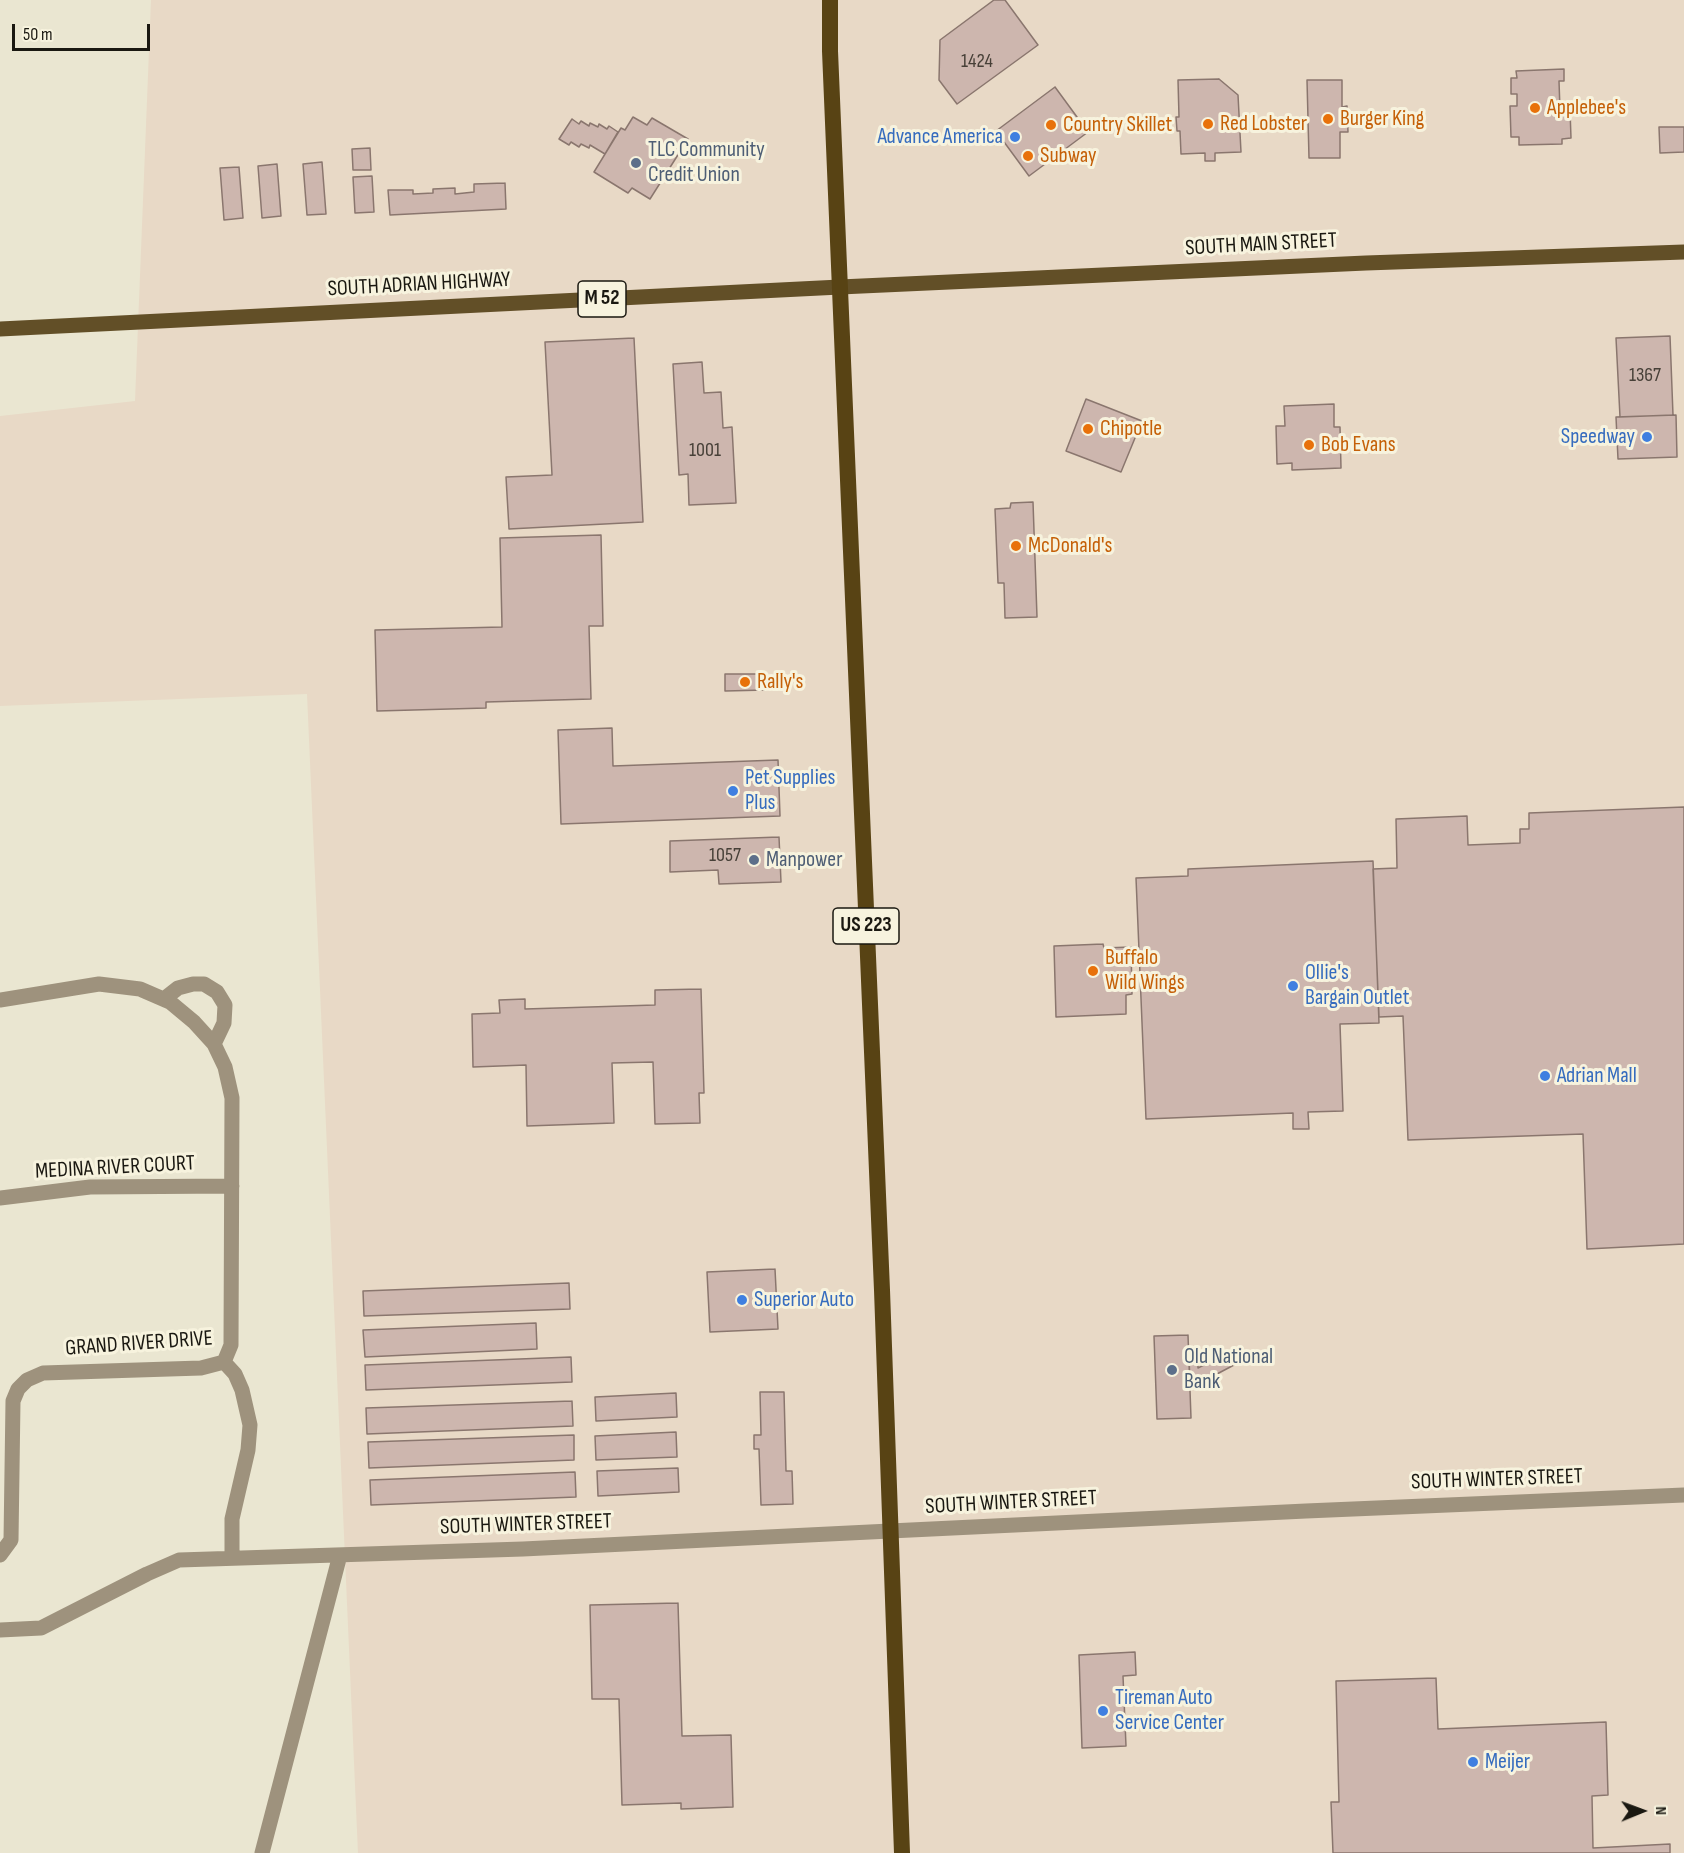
<!DOCTYPE html>
<html>
<head>
<meta charset="utf-8">
<style>
  body { margin:0 }
  #map { position:relative; width:1684px; height:1853px; overflow:hidden; background:#eae6d1; font-family:"Sofia Sans Condensed",sans-serif }
  canvas { display:block }
  .north { position:absolute; left:1612px; top:1781px; width:60px; height:60px; -webkit-text-stroke:4px #f7f3de; paint-order:stroke; rotate:89deg; font-size:16px; font-weight:700; line-height:24px; text-align:center; color:#1a1811 }
  .north::after { content:''; display:block; margin:auto; width:21px; height:27px; background:#1a1811; clip-path:polygon(50% 0,100% 100%,50% 72%,0 100%) }
  .scale { position:absolute; left:12px; top:24px; width:138px; height:27px; box-sizing:border-box; border:3px solid #1a1811; border-top:0; padding-left:8px; font-size:18px; line-height:21px; white-space:nowrap; color:#1a1811; -webkit-text-stroke:4px #f7f3de; paint-order:stroke }
</style>
</head>
<body>
<div id="map">
<canvas width="1684" height="1853"></canvas>
<div class="north">N</div>
<div class="scale">50 m</div>
</div>
<script>
const c = document.querySelector('canvas').getContext('2d');
c.lineJoin = 'round';
function fill(path, color) {
  c.fillStyle = color;
  c.fill(path, 'evenodd');
}
function toPath(rows) {
  const path = new Path2D();
  for (const r of rows) {
    path.moveTo(r[0], r[1]);
    for (let i = 2; i < r.length; i += 2) path.lineTo(r[i], r[i + 1]);
  }
  return path;
}
function stroke(path, color, width, dash) {
  c.strokeStyle = color;
  c.lineWidth = width;
  c.lineCap = dash ? 'butt' : 'round';
  c.setLineDash(dash || []);
  c.stroke(path);
}
function label(font, color, halo, rows, align = 'center') {
  c.font = font + ' "Sofia Sans Condensed",sans-serif';
  c.lineWidth = 6;
  c.setLineDash([]);
  c.textBaseline = 'middle';
  c.strokeStyle = halo;
  c.fillStyle = color;
  for (const [text, x, y, turn = 0] of rows) {
    c.save();
    c.translate(x, y);
    c.rotate((+turn || 0) * Math.PI / 180);
    c.textAlign = isNaN(turn) ? turn : align;
    if (halo) c.strokeText(text, 0, 0);
    c.fillText(text, 0, 0);
    c.restore();
  }
}
fill(toPath([
  [151,0,1684,0,1684,1853,358,1853,307,694,0,706,0,416,135,401]
]), '#e8d9c6');
const building = toPath([
  [994,0,1005,0,1038,45,957,104,939,80,940,40,994,0],
  [1564,69,1564,81,1559,81,1560,110,1570,110,1571,138,1562,139,1562,144,1519,145,1519,137,1511,137,1510,106,1517,106,1517,94,1511,94,1511,78,1517,78,1516,71,1564,69],
  [1219,79,1238,95,1241,152,1215,153,1215,161,1205,161,1205,153,1181,154,1180,131,1177,131,1176,117,1179,117,1178,80,1219,79],
  [1307,80,1342,80,1342,107,1347,106,1348,132,1340,132,1340,158,1309,158,1307,80],
  [1055,87,1088,132,1029,176,996,131,1055,87],
  [633,117,647,125,652,118,688,139,650,199,632,188,628,193,594,172,621,128,625,130,633,117],
  [572,119,579,124,581,121,589,126,590,123,598,127,599,124,607,129,609,126,618,132,605,154,590,145,589,148,581,144,579,147,571,142,569,145,559,139,572,119],
  [1659,127,1684,127,1684,152,1660,153,1659,127],
  [370,148,371,170,353,170,352,149,370,148],
  [322,162,326,214,307,215,303,164,322,162],
  [277,164,281,216,262,218,258,166,277,164],
  [239,167,243,218,224,220,220,168,239,167],
  [372,176,374,212,355,213,353,177,372,176],
  [505,183,506,209,390,215,388,190,413,190,413,194,433,193,433,189,455,188,455,194,474,192,474,184,505,183],
  [1670,336,1673,415,1620,417,1616,338,1670,336],
  [634,338,643,522,509,529,506,477,552,475,545,342,634,338],
  [702,362,704,393,721,392,723,428,732,427,736,503,689,505,688,474,679,475,673,364,702,362],
  [1086,399,1142,421,1121,472,1066,451,1086,399],
  [1334,404,1334,427,1340,427,1341,468,1292,470,1292,463,1277,464,1276,426,1285,426,1284,406,1334,404],
  [1676,415,1677,457,1618,459,1616,417,1676,415],
  [1033,502,1037,617,1005,618,1004,583,998,583,995,509,1010,508,1011,503,1033,502],
  [601,535,603,626,589,626,591,699,486,702,486,708,377,711,375,630,502,627,500,538,601,535],
  [725,674,766,674,766,690,725,691,725,674],
  [612,728,613,766,778,760,780,816,561,824,558,730,612,728],
  [1684,807,1684,1244,1587,1249,1583,1134,1408,1140,1403,1016,1379,1017,1373,869,1397,868,1396,819,1467,816,1468,845,1520,843,1520,829,1529,829,1529,813,1684,807],
  [779,837,781,882,719,884,718,870,670,872,670,841,779,837],
  [1373,861,1379,1023,1340,1024,1343,1111,1308,1112,1309,1129,1293,1129,1293,1113,1146,1119,1136,878,1188,876,1188,869,1373,861],
  [1103,944,1104,948,1131,947,1132,994,1126,995,1126,1014,1056,1017,1054,946,1103,944],
  [701,989,704,1093,699,1093,700,1123,655,1124,653,1062,612,1063,614,1123,527,1126,526,1065,473,1067,472,1014,500,1013,499,1000,525,999,525,1009,655,1005,655,990,701,989],
  [775,1269,778,1329,710,1332,707,1272,775,1269],
  [569,1283,570,1309,364,1316,363,1291,569,1283],
  [536,1323,537,1349,365,1357,363,1330,536,1323],
  [1188,1335,1191,1418,1157,1419,1154,1336,1188,1335],
  [1233,1350,1234,1365,1198,1384,1190,1384,1189,1356,1198,1356,1198,1368,1233,1350],
  [571,1357,572,1382,366,1390,365,1365,571,1357],
  [760,1392,784,1392,786,1471,792,1471,793,1504,761,1505,759,1449,754,1449,754,1435,761,1435,760,1392],
  [676,1393,677,1417,596,1421,595,1397,676,1393],
  [572,1401,573,1426,367,1434,366,1408,572,1401],
  [676,1432,677,1457,596,1460,595,1436,676,1432],
  [574,1435,574,1460,369,1468,368,1442,574,1435],
  [678,1468,679,1492,598,1496,597,1471,678,1468],
  [575,1472,576,1497,371,1505,370,1480,575,1472],
  [678,1603,682,1736,731,1735,733,1807,681,1809,681,1803,622,1805,619,1699,592,1699,590,1605,678,1603],
  [1135,1652,1136,1675,1123,1676,1126,1746,1082,1748,1079,1655,1135,1652],
  [1436,1678,1438,1729,1606,1722,1608,1795,1592,1796,1593,1848,1670,1844,1670,1853,1333,1853,1331,1802,1339,1802,1336,1681,1436,1678]
]);
fill(building, '#cdb6ae');
stroke(building, '#8a766e', 1.5);
stroke(toPath([
  [164,999,178,988,193,984,204,984,217,992,225,1005,224,1023,214,1044],
  [0,1000,99,984,140,989,170,1002,194,1022,214,1044,225,1067,232,1098,231,1345,224,1362,201,1368,43,1373,27,1380,18,1389,13,1401,11,1540,0,1555],
  [0,1198,90,1187,232,1186],
  [224,1362,235,1374,242,1390,250,1425,248,1450,232,1519,232,1558],
  [0,1630,41,1628,147,1574,179,1560,523,1549,890,1531],
  [262,1853,340,1555]
]), '#9e927d', 15);
stroke(toPath([
  [890,1531,1306,1511,1684,1495]
]), '#9e927d', 15);
stroke(toPath([
  [0,329,840,287,1366,263,1684,252]
]), '#624f27', 15);
stroke(toPath([
  [830,0,830,51,882,1290,902,1853]
]), '#584314', 16);
for (const [x, y, r, color] of [
  [1535,108,6,"#e8710a"],
  [1328,119,6,"#e8710a"],
  [1208,124,6,"#e8710a"],
  [1051,125,6,"#e8710a"],
  [1015,137,6,"#3f7fe0"],
  [1028,156,6,"#e8710a"],
  [636,163,6,"#5c6f8a"],
  [1088,429,6,"#e8710a"],
  [1647,437,6,"#3f7fe0"],
  [1309,445,6,"#e8710a"],
  [1016,546,6,"#e8710a"],
  [745,682,6,"#e8710a"],
  [733,791,6,"#3f7fe0"],
  [754,860,6,"#5c6f8a"],
  [1093,971,6,"#e8710a"],
  [1293,986,6,"#3f7fe0"],
  [1545,1076,6,"#3f7fe0"],
  [742,1300,6,"#3f7fe0"],
  [1172,1370,6,"#5c6f8a"],
  [1103,1711,6,"#3f7fe0"],
  [1473,1762,6,"#3f7fe0"]
]) {
  const dot = new Path2D();
  dot.arc(x, y, r, 0, 2 * Math.PI);
  c.fillStyle = color;
  c.fill(dot);
  stroke(dot, '#f7f3de', 2);
}
label('20px', '#474038', null, [
  ["1424",977,62],
  ["1367",1645,376],
  ["1001",705,451],
  ["1057",725,856]
]);
for (const [x, y, w] of [
  [602,299,48],
  [866,926,66]
]) {
  const box = new Path2D();
  box.roundRect(x - w / 2, y - 18, w, 36, 4.5);
  c.fillStyle = '#f7f3de';
  c.fill(box);
  stroke(box, '#1a1811', 1.5);
}
label('bold 21px', '#1a1811', null, [
  ["M 52",602,299],
  ["US 223",866,926]
]);
label('22px', '#c56008', '#f7f3de', [
  ["Applebee's",1547,108],
  ["Burger King",1340,119],
  ["Red Lobster",1220,124],
  ["Country Skillet",1063,125],
  ["Subway",1040,156],
  ["Chipotle",1100,429],
  ["Bob Evans",1321,445],
  ["McDonald's",1028,546],
  ["Rally's",757,682],
  ["Buffalo",1105,958],
  ["Wild Wings",1105,983]
], 'left');
label('22px', '#366cbe', '#f7f3de', [
  ["Advance America",1003,137,"right"],
  ["Speedway",1635,437,"right"],
  ["Pet Supplies",745,778],
  ["Plus",745,803],
  ["Ollie's",1305,973],
  ["Bargain Outlet",1305,998],
  ["Adrian Mall",1557,1076],
  ["Superior Auto",754,1300],
  ["Tireman Auto",1115,1698],
  ["Service Center",1115,1723],
  ["Meijer",1485,1762]
], 'left');
label('22px', '#4e5e75', '#f7f3de', [
  ["TLC Community",648,150],
  ["Credit Union",648,175],
  ["Manpower",766,860],
  ["Old National",1184,1357],
  ["Bank",1184,1382]
], 'left');
label('22px', '#1a1811', '#f7f3de', [
  ["SOUTH MAIN STREET",1261,245,-3],
  ["SOUTH ADRIAN HIGHWAY",419,285,-3],
  ["MEDINA RIVER COURT",115,1168,-3],
  ["GRAND RIVER DRIVE",139,1344,-4],
  ["SOUTH WINTER STREET",1497,1480,-2],
  ["SOUTH WINTER STREET",1011,1503,-3],
  ["SOUTH WINTER STREET",526,1525,-2]
]);
</script>
</body>
</html>
